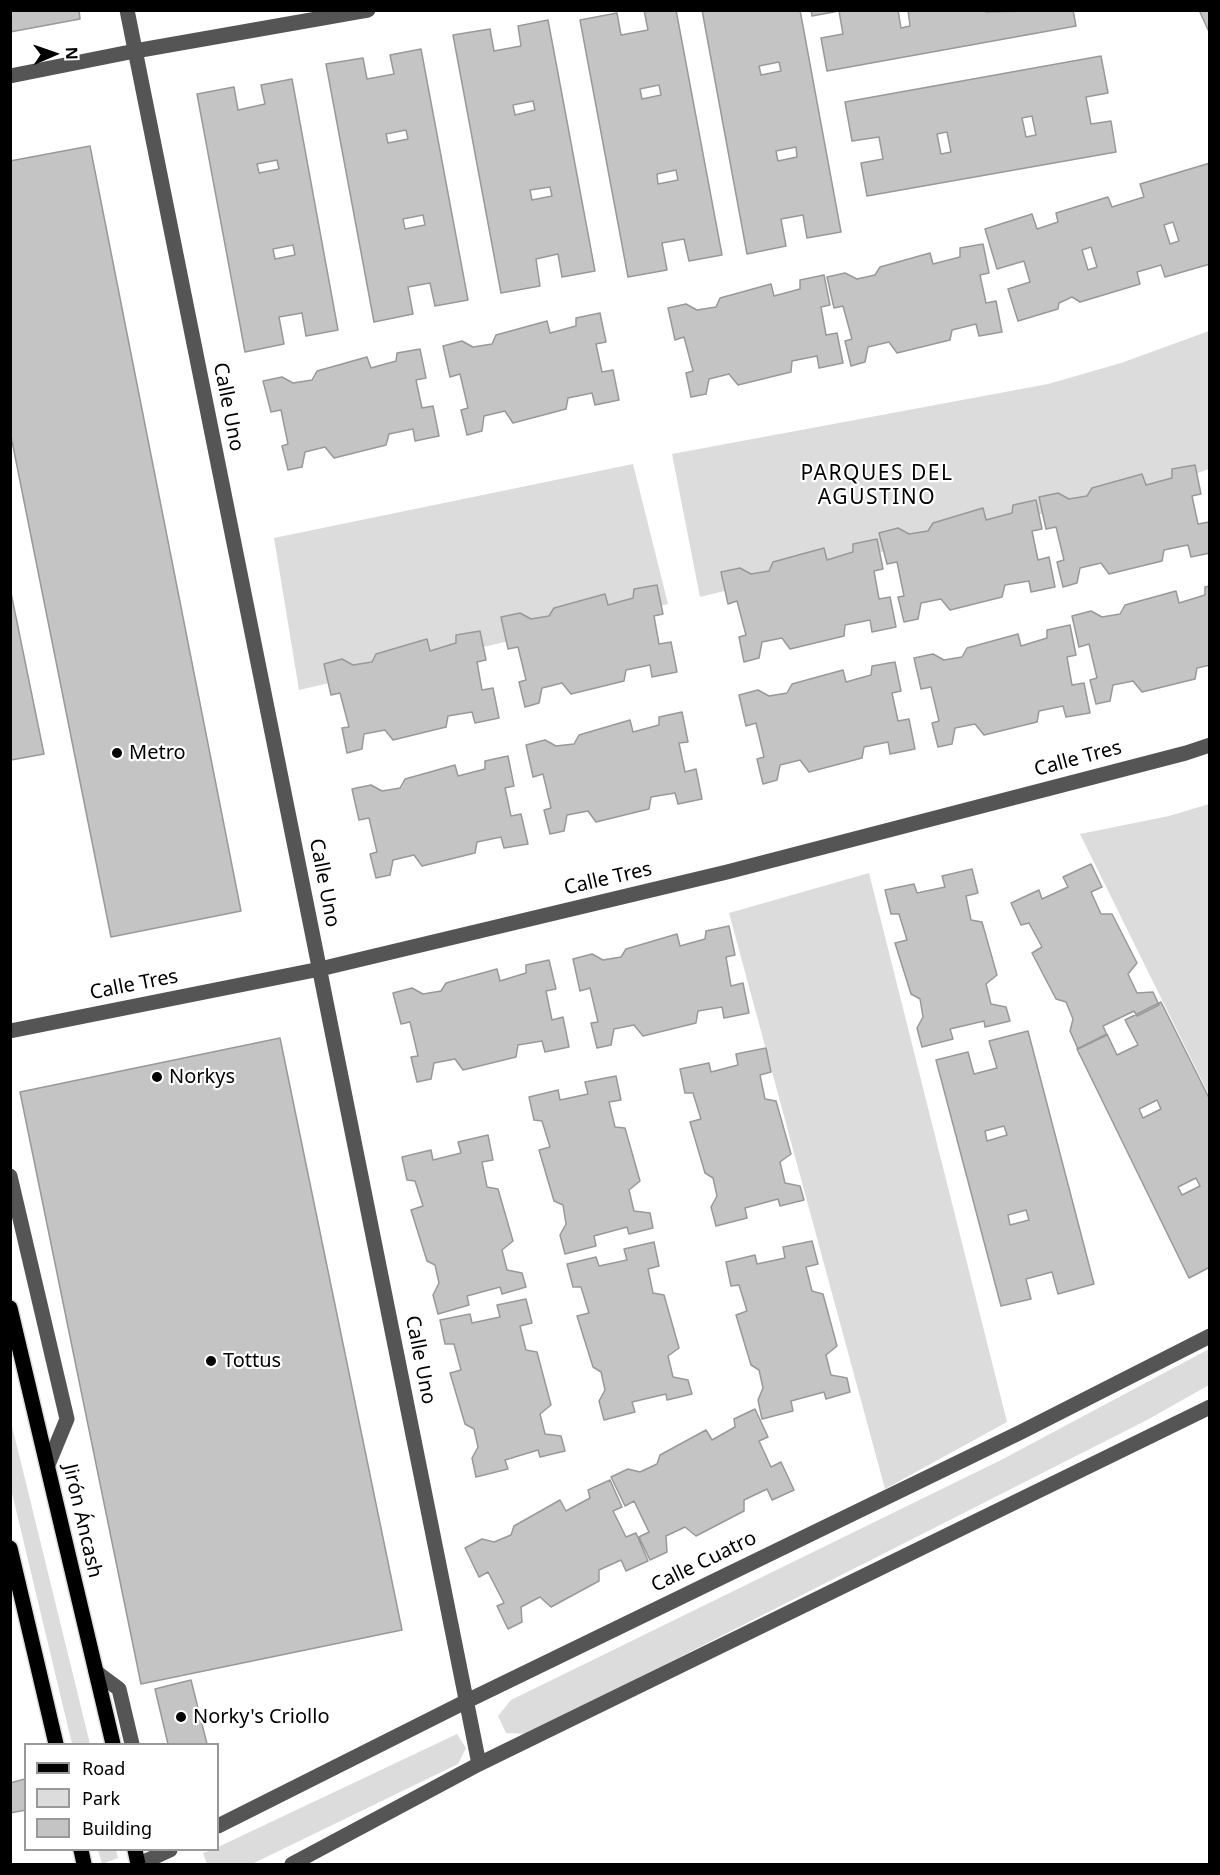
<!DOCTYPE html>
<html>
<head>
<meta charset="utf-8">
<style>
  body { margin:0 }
  #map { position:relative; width:1220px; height:1875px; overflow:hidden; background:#fff; font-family:"Noto Sans",sans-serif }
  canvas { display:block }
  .frame { position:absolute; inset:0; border:12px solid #000; pointer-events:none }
  .legend { position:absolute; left:24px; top:1743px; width:195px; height:108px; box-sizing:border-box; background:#fff; border:2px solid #999; margin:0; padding:8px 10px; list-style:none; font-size:18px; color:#000 }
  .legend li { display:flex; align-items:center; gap:12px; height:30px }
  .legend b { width:30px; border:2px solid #999 }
  .north { position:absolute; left:24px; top:24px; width:60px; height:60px; -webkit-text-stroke:4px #fff; paint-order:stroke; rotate:88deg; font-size:16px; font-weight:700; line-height:24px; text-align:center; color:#000 }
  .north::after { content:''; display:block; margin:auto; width:21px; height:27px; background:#000; clip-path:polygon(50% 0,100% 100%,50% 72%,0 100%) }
</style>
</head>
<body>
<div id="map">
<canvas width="1220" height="1875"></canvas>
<div class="frame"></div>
<ul class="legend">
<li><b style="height:8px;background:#000"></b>Road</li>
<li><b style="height:16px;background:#dcdcdc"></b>Park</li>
<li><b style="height:16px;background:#c4c4c4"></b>Building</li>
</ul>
<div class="north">N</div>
</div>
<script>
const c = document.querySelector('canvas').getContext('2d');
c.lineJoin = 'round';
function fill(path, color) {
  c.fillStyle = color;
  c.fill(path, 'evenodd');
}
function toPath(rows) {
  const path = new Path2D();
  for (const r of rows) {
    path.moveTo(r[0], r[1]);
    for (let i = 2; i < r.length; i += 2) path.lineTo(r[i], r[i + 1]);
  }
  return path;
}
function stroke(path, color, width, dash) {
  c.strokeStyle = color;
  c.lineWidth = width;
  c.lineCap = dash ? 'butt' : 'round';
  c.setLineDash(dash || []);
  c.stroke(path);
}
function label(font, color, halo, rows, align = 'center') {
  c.font = font + ' "Noto Sans",sans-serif';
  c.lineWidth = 4.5;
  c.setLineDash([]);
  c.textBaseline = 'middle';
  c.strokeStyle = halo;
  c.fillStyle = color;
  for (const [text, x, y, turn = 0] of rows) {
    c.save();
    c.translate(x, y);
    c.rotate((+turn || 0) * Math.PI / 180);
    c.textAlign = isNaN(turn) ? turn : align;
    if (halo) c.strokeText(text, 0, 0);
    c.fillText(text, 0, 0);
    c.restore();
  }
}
fill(toPath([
  [1209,331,1209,469,1139,494,1007,521,700,597,672,454,1048,384,1121,363],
  [633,464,668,604,299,690,274,538],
  [1209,804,1210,804,1209,1095,1080,834,1169,816],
  [869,873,1007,1422,885,1489,729,913],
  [1209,1349,1209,1385,1147,1420,528,1734,506,1733,498,1716,511,1700,1001,1460],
  [11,1422,90,1744,72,1744,11,1489],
  [457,1734,466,1748,458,1764,252,1864,207,1864,203,1853,212,1850,218,1850,218,1847],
  [98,1850,116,1850,118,1858,102,1864]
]), '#dcdcdc');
const building = toPath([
  [10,10,79,10,80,19,10,32,10,10],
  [644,10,676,10,722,255,689,261,684,239,662,243,667,270,628,277,580,20,617,13,621,35,648,30,644,10],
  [659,85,661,95,642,99,640,89,659,85],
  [676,170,678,180,658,184,657,174,676,170],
  [702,10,800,10,841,232,807,238,803,215,781,219,786,246,747,254,702,10],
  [779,62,781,71,761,75,759,66,779,62],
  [796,147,797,157,778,161,776,151,796,147],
  [811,10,898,10,901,28,910,26,908,10,986,10,986,12,1073,10,1076,26,827,71,821,38,843,34,839,11,812,16,811,10],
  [1199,10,1210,10,1210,34,1199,10],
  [548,20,595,271,562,277,558,254,536,259,540,286,501,293,453,35,490,29,494,51,521,46,518,26,548,20],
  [533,101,535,110,515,115,513,105,533,101],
  [550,187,552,196,532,200,530,190,550,187],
  [421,49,468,300,435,306,430,283,408,287,413,314,374,322,326,64,363,58,367,79,394,74,390,55,421,49],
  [406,130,408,139,388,143,386,134,406,130],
  [423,215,425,225,405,229,403,219,423,215],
  [1101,56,1108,93,1086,97,1091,124,1111,121,1116,152,867,196,861,163,883,159,879,137,852,141,845,102,1101,56],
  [1032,116,1036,135,1026,137,1022,118,1032,116],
  [947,132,951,152,941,154,937,134,947,132],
  [292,79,338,330,306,336,302,313,279,317,284,344,245,352,197,94,234,87,238,110,265,104,261,85,292,79],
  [277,160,279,169,259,173,257,164,277,160],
  [293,245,295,255,275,259,273,249,293,245],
  [90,146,241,911,111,937,10,431,10,161,90,146],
  [1210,163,1210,264,1165,277,1161,265,1137,272,1140,284,1080,302,1072,297,1059,303,1058,309,1018,321,1008,289,1030,282,1024,261,997,269,985,229,1032,214,1037,229,1058,222,1056,213,1108,197,1112,207,1144,197,1140,184,1210,163],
  [1173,222,1179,241,1170,244,1164,225,1173,222],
  [1091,247,1097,267,1088,270,1082,250,1091,247],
  [983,244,989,273,980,275,986,303,996,301,1002,332,979,336,976,324,952,330,950,340,897,353,889,342,868,347,865,362,851,366,845,341,852,339,843,306,834,308,827,277,845,273,857,279,875,275,880,267,930,253,933,264,960,257,960,248,983,244],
  [824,275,830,305,821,307,826,335,837,333,843,363,819,368,817,356,792,361,791,372,738,385,729,374,709,379,706,394,691,397,686,373,693,371,684,337,675,340,668,308,686,304,697,310,716,307,720,298,771,284,774,296,800,289,800,280,824,275],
  [600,313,606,342,596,344,602,372,613,370,619,400,595,405,592,393,568,398,566,409,513,423,505,411,484,416,482,431,467,435,461,410,468,408,460,374,450,377,443,346,462,341,473,347,492,344,496,335,547,321,550,333,576,326,576,318,600,313],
  [420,349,426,378,416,380,422,408,433,406,439,436,415,441,413,429,389,434,386,445,334,458,325,447,305,452,302,467,288,470,282,446,288,444,281,410,271,412,263,381,282,377,293,383,312,380,317,371,367,357,371,368,396,361,397,353,420,349],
  [1195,465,1201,494,1192,496,1198,524,1209,522,1210,553,1191,557,1188,545,1164,550,1162,561,1109,574,1101,563,1080,568,1077,583,1063,587,1057,562,1064,560,1056,527,1046,529,1039,497,1058,493,1069,499,1087,496,1092,488,1142,474,1146,485,1172,478,1172,469,1195,465],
  [1036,500,1042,529,1032,531,1038,560,1049,557,1055,587,1031,592,1029,581,1005,585,1002,597,950,610,941,599,921,603,918,619,904,622,898,597,904,596,897,562,887,564,879,533,898,528,909,534,928,531,933,523,983,508,986,520,1012,513,1013,505,1036,500],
  [877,539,883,569,874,571,879,599,890,597,896,627,872,632,870,620,845,625,844,636,790,649,782,638,762,642,759,658,744,662,739,637,746,635,737,601,728,604,721,572,740,568,751,574,769,571,773,562,824,548,827,560,853,552,853,544,877,539],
  [657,585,663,614,654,616,659,644,671,642,677,672,652,677,650,665,626,670,624,681,571,694,562,683,542,688,539,703,525,707,519,682,526,680,518,647,508,649,501,617,520,613,531,619,549,616,554,608,605,594,608,605,633,598,634,589,657,585],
  [1210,586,1210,665,1197,668,1195,679,1142,692,1133,681,1113,685,1110,701,1096,704,1090,680,1097,678,1089,644,1079,647,1072,616,1091,611,1102,617,1120,614,1125,605,1176,591,1179,603,1205,595,1205,587,1210,586],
  [10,588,44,754,11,760,10,757,10,588],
  [1070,625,1076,655,1067,657,1072,685,1084,683,1090,713,1066,717,1063,706,1039,711,1037,722,984,735,975,724,955,728,952,744,938,747,932,723,939,721,931,687,921,689,914,658,933,654,944,660,962,657,967,648,1018,634,1021,646,1047,638,1047,630,1070,625],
  [480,631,486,660,477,662,482,690,493,688,499,718,475,723,472,712,448,716,446,727,393,740,385,730,364,734,362,749,347,753,342,728,349,727,340,693,331,695,324,664,342,659,353,665,372,662,376,654,427,639,430,651,456,643,456,635,480,631],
  [895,662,901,691,892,693,898,721,909,719,915,749,890,754,888,742,864,747,862,758,809,772,800,760,780,765,777,780,763,784,757,759,764,757,756,723,746,726,739,695,758,690,769,696,787,693,792,684,843,670,846,682,871,675,872,666,895,662],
  [682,712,688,742,679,743,685,772,696,769,702,799,678,804,675,793,651,797,649,809,596,822,588,811,567,815,564,831,550,834,544,810,551,808,543,774,533,777,526,745,545,740,556,746,574,744,579,735,630,720,633,732,659,725,659,717,682,712],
  [508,756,514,786,505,788,511,816,521,814,528,844,504,848,501,837,477,842,475,853,422,866,414,855,393,860,390,875,376,878,370,854,377,852,369,818,359,820,352,789,371,785,382,791,400,788,405,779,455,765,458,776,485,769,485,761,508,756],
  [1091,864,1102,887,1091,892,1101,914,1112,914,1137,963,1128,974,1137,993,1153,992,1159,1005,1137,1016,1134,1011,1103,1026,1107,1035,1078,1049,1070,1031,1073,1019,1066,1002,1056,999,1032,953,1042,947,1029,923,1021,925,1011,903,1039,890,1042,899,1068,887,1063,877,1091,864],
  [972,869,978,893,966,896,971,920,982,922,997,975,986,984,991,1004,1006,1007,1010,1021,985,1027,984,1021,950,1029,953,1039,922,1047,917,1028,923,1017,920,999,911,994,895,943,907,940,899,914,891,914,885,890,914,884,917,893,945,887,942,876,972,869],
  [729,926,735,955,726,957,731,986,743,983,749,1013,724,1018,722,1007,698,1011,696,1023,643,1036,634,1025,614,1029,611,1045,597,1048,591,1023,598,1022,590,988,580,991,573,959,592,954,603,960,621,957,626,949,677,934,680,946,705,939,706,931,729,926],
  [549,960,556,989,546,991,552,1020,563,1017,569,1047,545,1052,542,1041,518,1045,516,1057,463,1070,455,1059,434,1063,431,1079,417,1082,411,1057,418,1056,410,1022,401,1024,393,993,412,988,423,994,441,991,446,983,497,969,500,981,526,973,526,965,549,960],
  [1161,1002,1210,1100,1210,1267,1189,1278,1077,1049,1107,1034,1117,1055,1138,1045,1125,1020,1161,1002],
  [1157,1100,1161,1109,1143,1118,1139,1109,1157,1100],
  [1196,1178,1200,1186,1182,1195,1178,1187,1196,1178],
  [1028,1031,1094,1284,1058,1294,1052,1272,1026,1279,1031,1299,1001,1306,936,1060,968,1052,974,1074,997,1068,989,1041,1028,1031],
  [1004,1126,1007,1135,987,1141,985,1131,1004,1126],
  [1026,1210,1029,1220,1010,1225,1008,1215,1026,1210],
  [280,1038,402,1630,141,1684,20,1092,280,1038],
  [766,1048,771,1072,760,1075,765,1099,776,1101,791,1154,780,1162,785,1183,800,1186,804,1200,780,1206,778,1199,745,1208,747,1218,716,1226,711,1207,717,1196,713,1178,705,1173,690,1122,701,1119,693,1093,685,1093,680,1069,709,1063,711,1072,738,1065,736,1054,766,1048],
  [616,1076,621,1100,609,1102,615,1127,625,1128,640,1181,629,1190,634,1211,650,1213,653,1228,629,1234,627,1227,594,1236,596,1246,565,1254,560,1235,566,1224,563,1205,554,1201,539,1150,550,1147,542,1121,534,1120,529,1097,558,1090,560,1100,588,1094,585,1082,616,1076],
  [488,1135,493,1160,482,1162,487,1187,498,1189,513,1241,502,1250,507,1270,522,1273,526,1287,502,1294,500,1287,467,1296,469,1305,438,1314,433,1295,439,1283,435,1265,427,1261,411,1210,423,1206,415,1181,407,1180,402,1157,431,1150,433,1160,461,1153,458,1142,488,1135],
  [812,1241,818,1264,806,1267,812,1291,823,1294,837,1346,826,1355,831,1375,847,1378,850,1392,826,1399,824,1392,791,1401,793,1411,762,1419,758,1400,763,1388,759,1370,751,1365,736,1315,747,1311,739,1285,731,1286,726,1262,755,1255,757,1264,785,1258,783,1247,812,1241],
  [654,1242,659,1266,648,1269,653,1293,664,1295,679,1348,668,1356,673,1377,688,1380,692,1394,667,1400,666,1394,632,1402,635,1412,604,1420,599,1401,605,1390,601,1372,593,1367,577,1316,589,1313,581,1287,573,1287,567,1264,596,1257,599,1266,627,1260,624,1249,654,1242],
  [526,1299,532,1323,520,1326,526,1350,537,1352,551,1405,540,1414,545,1434,561,1436,565,1451,540,1457,538,1450,505,1460,508,1469,476,1477,472,1458,478,1447,474,1429,465,1424,450,1373,461,1370,454,1344,445,1344,440,1320,470,1314,472,1323,500,1317,497,1305,526,1299],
  [755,1409,768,1437,759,1441,771,1467,781,1462,794,1490,772,1500,767,1489,744,1500,744,1511,696,1536,685,1527,666,1536,667,1552,650,1560,639,1537,649,1532,634,1501,625,1506,611,1477,628,1469,640,1472,657,1464,660,1455,706,1430,712,1440,735,1427,734,1419,755,1409],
  [610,1480,622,1507,613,1511,626,1537,636,1533,648,1561,626,1571,621,1560,599,1570,599,1581,551,1607,540,1597,521,1607,522,1622,508,1629,497,1606,504,1603,488,1572,479,1577,465,1548,482,1539,494,1542,511,1535,514,1526,560,1500,566,1511,590,1498,588,1490,610,1480],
  [191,1680,207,1744,168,1744,155,1689,191,1680],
  [25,1779,26,1810,10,1813,10,1783,25,1779]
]);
fill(building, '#c4c4c4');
stroke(building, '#999', 1.5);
const major = toPath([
  [10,1308,113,1744],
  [10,1548,56,1744],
  [81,1850,84,1864],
  [135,1850,138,1864]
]);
stroke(major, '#dbdbdb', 18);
stroke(toPath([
  [127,10,479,1764],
  [10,76,135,51,368,10],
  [10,1031,320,969,727,872,1186,753,1210,745],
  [10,1176,67,1419,48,1465],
  [96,1672,119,1689,132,1744],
  [218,1826,467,1701,1021,1432,1210,1336],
  [139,1864,170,1850],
  [292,1864,479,1764,1210,1407]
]), '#555', 15);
stroke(major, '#000', 15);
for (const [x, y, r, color] of [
  [117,753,6,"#000"],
  [157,1077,6,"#000"],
  [211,1361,6,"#000"],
  [181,1717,6,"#000"]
]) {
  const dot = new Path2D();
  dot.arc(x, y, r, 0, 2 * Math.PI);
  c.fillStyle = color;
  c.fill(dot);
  stroke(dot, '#fff', 2);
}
label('20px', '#000', '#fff', [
  ["Calle Uno",228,407,79],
  ["Calle Tres",1078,759,-15],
  ["Calle Tres",608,879,-13],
  ["Calle Uno",324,883,79],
  ["Calle Tres",134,985,-11],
  ["Calle Uno",420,1360,79],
  ["Jirón Áncash",82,1521,77],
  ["Calle Cuatro",704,1562,-26]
]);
label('20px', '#000', '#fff', [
  ["Metro",129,753],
  ["Norkys",169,1077],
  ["Tottus",223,1361],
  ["Norky's Criollo",193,1717]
], 'left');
c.letterSpacing = '1.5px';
label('21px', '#000', '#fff', [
  ["PARQUES DEL",877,474],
  ["AGUSTINO",877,498]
]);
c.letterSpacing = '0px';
</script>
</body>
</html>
